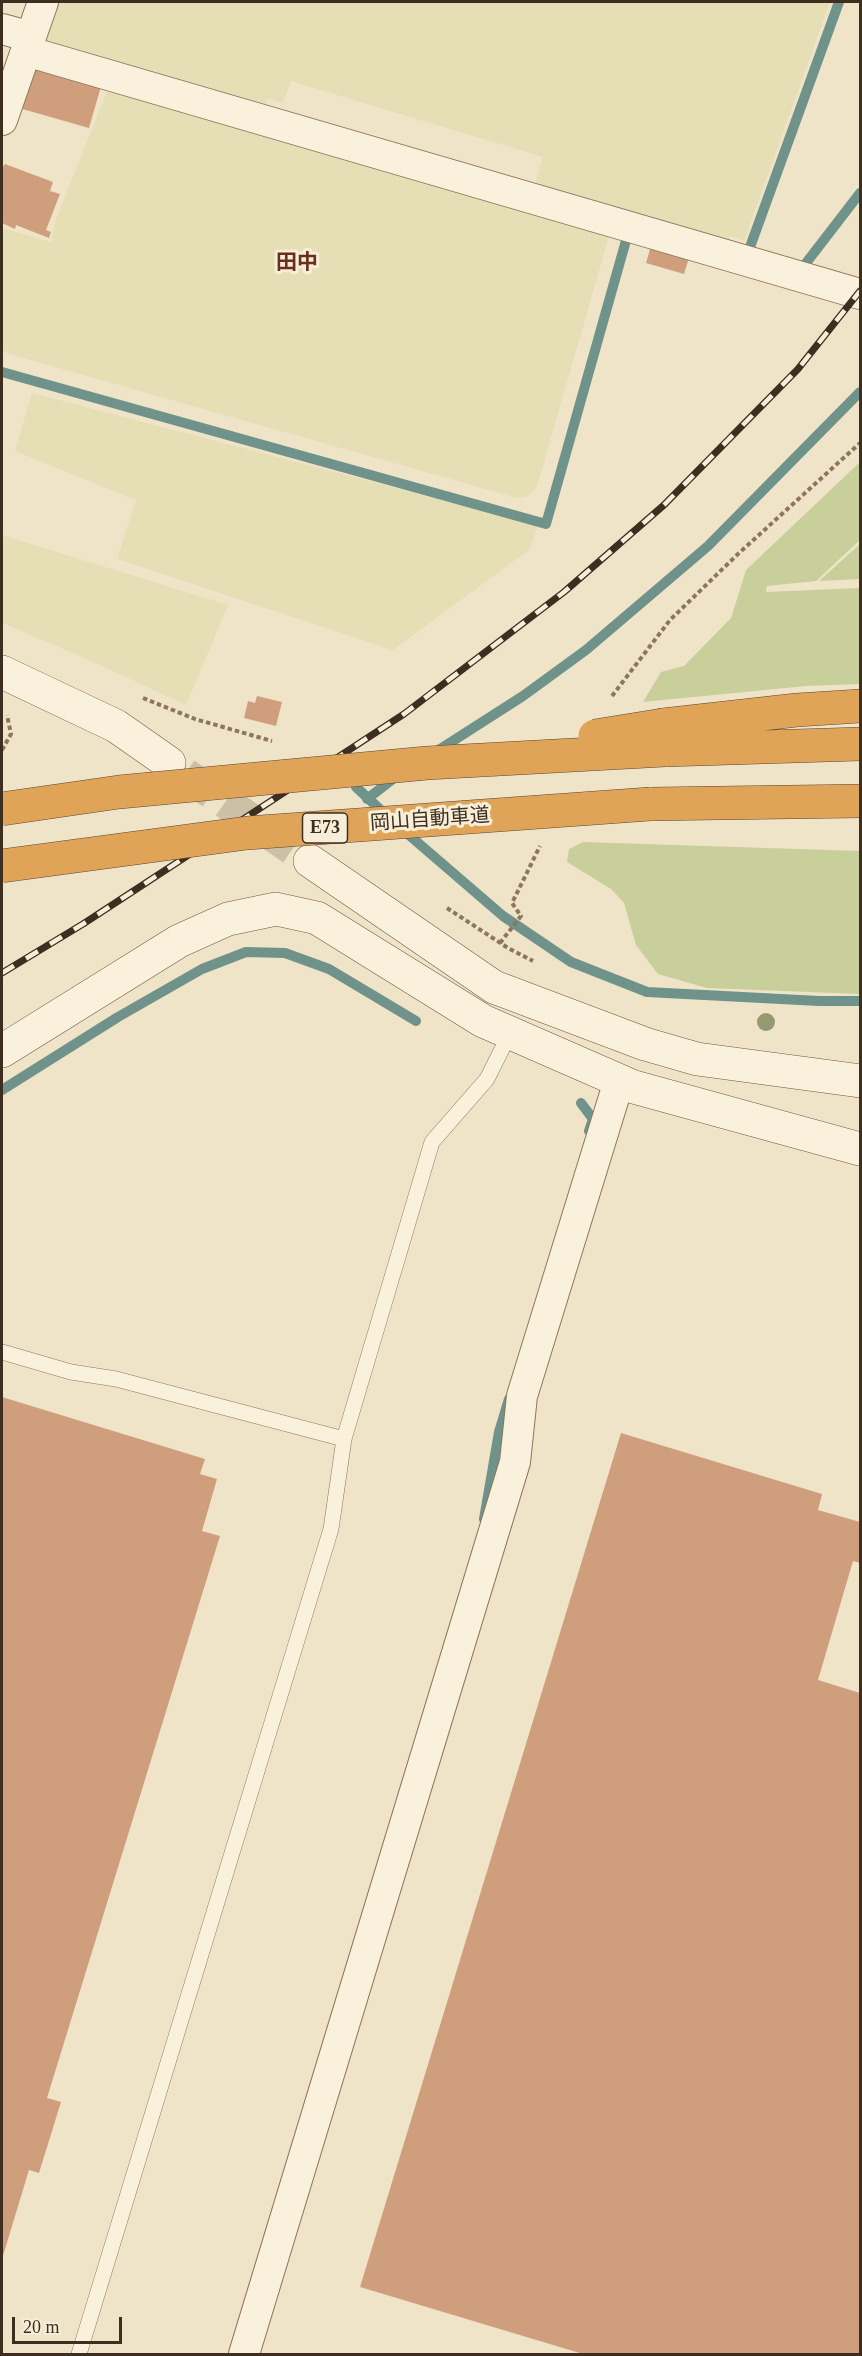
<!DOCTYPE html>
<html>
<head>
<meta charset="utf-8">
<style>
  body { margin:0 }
  #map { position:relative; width:862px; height:2356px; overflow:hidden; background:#f0e4c8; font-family:"Times New Roman",serif }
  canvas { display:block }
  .frame { position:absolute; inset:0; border:3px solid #3d2e20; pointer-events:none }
  .scale { position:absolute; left:12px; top:2317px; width:110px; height:27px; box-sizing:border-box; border:3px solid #3d2e20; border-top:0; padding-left:8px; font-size:18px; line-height:21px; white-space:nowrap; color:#3d2e20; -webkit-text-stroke:4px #f7eed8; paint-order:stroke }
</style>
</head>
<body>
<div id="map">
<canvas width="862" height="2356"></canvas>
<div class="frame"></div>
<div class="scale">20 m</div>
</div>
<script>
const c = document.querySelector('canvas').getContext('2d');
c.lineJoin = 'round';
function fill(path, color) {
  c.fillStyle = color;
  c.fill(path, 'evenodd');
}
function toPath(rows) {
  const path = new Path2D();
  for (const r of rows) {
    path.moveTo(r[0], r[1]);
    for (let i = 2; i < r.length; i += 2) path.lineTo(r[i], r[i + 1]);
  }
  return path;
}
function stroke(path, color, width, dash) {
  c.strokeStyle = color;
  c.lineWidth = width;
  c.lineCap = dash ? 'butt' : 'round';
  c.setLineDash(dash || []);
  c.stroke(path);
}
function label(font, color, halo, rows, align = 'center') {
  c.font = font + ' "Times New Roman","Noto Sans JP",serif';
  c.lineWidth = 6;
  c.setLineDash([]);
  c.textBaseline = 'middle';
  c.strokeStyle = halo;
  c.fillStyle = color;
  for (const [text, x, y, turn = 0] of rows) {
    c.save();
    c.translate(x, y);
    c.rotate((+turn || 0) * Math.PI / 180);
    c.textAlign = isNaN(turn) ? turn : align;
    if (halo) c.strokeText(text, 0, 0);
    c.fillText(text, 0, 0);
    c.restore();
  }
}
fill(toPath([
  [59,2,830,2,744,241,731,236,728,246,534,187,543,157,291,81,283,103,268,98,266,104,43,43],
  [108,89,610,233,537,486,528,496,517,498,6,353,2,350,2,228,51,242,57,217],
  [32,393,538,525,530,549,393,650,117,559,136,500,15,451],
  [2,535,228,605,186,705,91,661,2,623]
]), '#e6deb5');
fill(toPath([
  [860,462,860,540,816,581,767,586,766,592,860,588,860,684,806,686,643,702,661,672,684,666,731,618,746,570],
  [860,544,860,579,819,581],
  [583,842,860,851,860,994,707,988,658,974,636,945,624,903,611,889,567,862,569,849]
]), '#c9cf9b');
stroke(toPath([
  [750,247,839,2],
  [803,267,860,193],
  [2,372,546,524,627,237,634,239],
  [434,753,523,696,586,650,708,546,860,392],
  [356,787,386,815],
  [367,799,398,775],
  [402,829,503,916,571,962,647,992,819,1001,860,1001],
  [2,1090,118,1017,202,969,246,952,285,953,329,969,416,1021],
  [581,1103,593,1119,589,1131],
  [484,1519,499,1432,509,1399]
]), '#6f938a', 10);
fill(toPath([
  [33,63,102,83,89,128,19,108],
  [5,164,53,182,50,191,60,194,46,230,51,232,49,238,16,225,15,229,2,223,2,168],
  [651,246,689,258,684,274,646,263],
  [257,696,282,702,276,726,244,718,248,701,255,703],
  [2,1397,205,1459,200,1474,217,1479,202,1531,220,1536,47,2098,61,2102,39,2173,29,2170,2,2259],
  [621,1433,822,1494,818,1510,860,1522,860,1563,853,1561,818,1680,860,1693,860,2354,583,2354,360,2287]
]), '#cf9f7d');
stroke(toPath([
  [185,774,310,861]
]), '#ccc0a6', 33, [33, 16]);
const lane = toPath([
  [2,1352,71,1372,116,1379,344,1439],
  [79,2354,331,1529,344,1439,432,1142,487,1079,510,1033]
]);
const street = toPath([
  [2,29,31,37],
  [26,51,860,294],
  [2,120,43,2],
  [244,2354,515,1462,522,1396,619,1081]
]);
const secondary = toPath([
  [2,672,116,726,169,763],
  [310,861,494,987,645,1044,697,1059,860,1081],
  [2,1051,179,941,228,919,276,909,317,918,483,1021,634,1087,860,1149]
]);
const highway = toPath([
  [663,725,797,710,860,706],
  [665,750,860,744],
  [650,804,860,801]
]);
stroke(lane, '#8d765c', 16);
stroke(street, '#8d765c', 32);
stroke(secondary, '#6f573f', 34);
stroke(highway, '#5b4430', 34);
stroke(toPath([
  [612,696,670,620,738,554,860,443],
  [143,698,195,719,272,741],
  [2,750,11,734,7,715],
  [447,908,508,948,533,961],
  [500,943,521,916,512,903,540,846]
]), '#8d765c', 4, [4.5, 3]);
stroke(lane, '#faf1dc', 15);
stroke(street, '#faf1dc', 30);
stroke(secondary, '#faf1dc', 33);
stroke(highway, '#e0a458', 33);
const rail = toPath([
  [2,973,83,924,404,714,564,592,664,505,798,369,860,291]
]);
stroke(rail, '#3d2e20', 7);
stroke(rail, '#f7eed8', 4.5, [14]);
const highwayBridge = toPath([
  [595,736,663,725],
  [2,809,119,792,427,763,665,750],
  [2,866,247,833,650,804]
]);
stroke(highwayBridge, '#5b4430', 34, []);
stroke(highwayBridge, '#e0a458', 33);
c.fillStyle = '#96986f';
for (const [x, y] of [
  [766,1022]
]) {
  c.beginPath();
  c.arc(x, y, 9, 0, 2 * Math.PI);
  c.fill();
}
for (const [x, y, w] of [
  [325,828,45]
]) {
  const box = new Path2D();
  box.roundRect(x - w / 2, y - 15, w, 30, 4.5);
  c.fillStyle = '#f7eed8';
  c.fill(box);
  stroke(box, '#3d2e20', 1.5);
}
label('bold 18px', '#3d2e20', null, [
  ["E73",325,828]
]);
label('20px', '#3d2e20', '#f7eed8', [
  ["岡山自動車道",430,820,-4]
]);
label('bold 21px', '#6b2e1e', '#f7eed8', [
  ["田中",297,264]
]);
</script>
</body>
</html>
